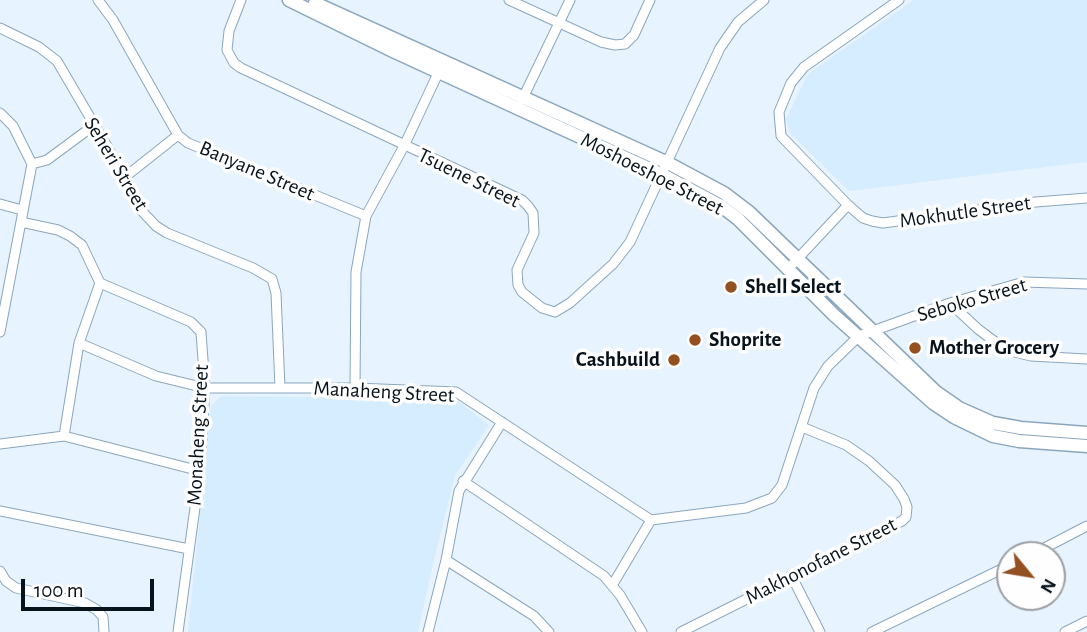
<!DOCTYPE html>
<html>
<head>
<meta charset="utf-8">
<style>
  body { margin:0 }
  #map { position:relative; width:1087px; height:632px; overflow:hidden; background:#e7f3fe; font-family:"Alegreya Sans",sans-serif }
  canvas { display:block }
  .north { position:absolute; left:996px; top:541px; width:70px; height:70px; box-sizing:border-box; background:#fefefe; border:2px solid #9ca0a3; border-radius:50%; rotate:120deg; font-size:19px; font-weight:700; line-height:28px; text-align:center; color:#08121b }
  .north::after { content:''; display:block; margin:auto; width:24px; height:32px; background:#935020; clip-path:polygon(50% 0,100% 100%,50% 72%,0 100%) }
  .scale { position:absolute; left:21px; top:579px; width:133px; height:32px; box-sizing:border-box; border:4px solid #08121b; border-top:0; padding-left:9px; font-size:21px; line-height:24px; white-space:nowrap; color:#08121b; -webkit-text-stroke:5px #fefefe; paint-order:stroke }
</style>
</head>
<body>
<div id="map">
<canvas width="1087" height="632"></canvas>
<div class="north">N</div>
<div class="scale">100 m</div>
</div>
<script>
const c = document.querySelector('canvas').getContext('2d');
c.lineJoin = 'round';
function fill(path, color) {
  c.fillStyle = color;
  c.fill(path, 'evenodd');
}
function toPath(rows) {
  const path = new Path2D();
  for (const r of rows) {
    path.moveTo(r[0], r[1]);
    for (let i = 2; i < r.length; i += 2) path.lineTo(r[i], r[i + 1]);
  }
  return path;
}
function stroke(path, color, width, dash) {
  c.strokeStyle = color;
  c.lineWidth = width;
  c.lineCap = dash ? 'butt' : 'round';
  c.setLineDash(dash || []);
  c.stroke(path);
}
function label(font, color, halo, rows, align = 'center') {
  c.font = font + ' "Alegreya Sans",sans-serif';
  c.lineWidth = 7;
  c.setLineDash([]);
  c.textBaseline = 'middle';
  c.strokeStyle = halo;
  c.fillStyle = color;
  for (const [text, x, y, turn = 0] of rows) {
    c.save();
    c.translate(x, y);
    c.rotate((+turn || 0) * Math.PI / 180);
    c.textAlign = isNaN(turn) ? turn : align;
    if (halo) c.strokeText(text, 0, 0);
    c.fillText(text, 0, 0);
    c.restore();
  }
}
fill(toPath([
  [914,0,1087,0,1087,162,849,191,790,133,786,119,808,74],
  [221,396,455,399,489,425,455,476,436,551,418,632,188,632,211,406]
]), '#d6ecff');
const street = toPath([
  [98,0,113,20,178,135,188,143,366,216],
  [241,0,229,31,227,50,234,63,241,68,522,200,528,206,533,213,534,233,517,270,518,285,522,292,542,308,555,312,570,303,613,264,630,242,720,48,738,22,764,0],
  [509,0,601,42,615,45,625,44,634,35,650,0],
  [899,0,804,67,791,83,779,112,781,136,848,205,863,218,872,221,883,223,1036,202,1087,198],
  [0,28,39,47,57,61,125,177,130,194,139,208,156,226,167,233,253,268,272,279,276,293,280,388],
  [522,100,570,0],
  [0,113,13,126,32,164,0,332],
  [32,164,47,160,93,126],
  [125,177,178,135],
  [0,204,22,210],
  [21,222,58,230,70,236,82,245,100,283,191,322,201,332,205,388,200,471,178,632],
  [788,269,848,205],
  [950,303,978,329,1006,350,1031,356,1087,359],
  [79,343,156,376,205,388,355,388,456,392,651,520],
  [355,388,356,272,366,216,404,146,441,67],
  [64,436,79,343,100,283],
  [0,444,64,436,200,471],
  [463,481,604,576,620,595,642,632],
  [0,511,189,549],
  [651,520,746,508,772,498,782,485,814,388,828,366,859,336,950,303,1024,282,1087,284],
  [1031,555,1087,526],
  [446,560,534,616,549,632],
  [0,571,6,581,16,588,85,603,97,610,103,617,104,632],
  [791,575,820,632],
  [613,584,651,520],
  [428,632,446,560,459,491,502,422],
  [681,632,902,521,906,517,907,507,904,499,895,485,869,461,846,445,802,427],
  [872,632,1010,565],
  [1065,632,1087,621]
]);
const secondary = toPath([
  [289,0,395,52,663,175,721,206,738,219,834,315,933,403,954,417,993,436,1019,441,1087,446],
  [315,3,668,163,724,193,749,212,936,392,959,408,993,423,1021,428,1087,433]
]);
stroke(street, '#8aa6bf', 11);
stroke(secondary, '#8aa6bf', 15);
stroke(street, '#fff', 9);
stroke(secondary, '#fff', 12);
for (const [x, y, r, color] of [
  [731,287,7,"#935020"],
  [695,340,7,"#935020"],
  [915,348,7,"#935020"],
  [674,360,7,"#935020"]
]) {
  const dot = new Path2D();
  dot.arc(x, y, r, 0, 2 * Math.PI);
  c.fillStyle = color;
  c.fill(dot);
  stroke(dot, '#fefefe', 2.5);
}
label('21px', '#08121b', '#fefefe', [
  ["Seheri Street",116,164,59],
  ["Banyane Street",257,171,23],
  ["Moshoeshoe Street",652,174,27],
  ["Tsuene Street",469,178,26],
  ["Mokhutle Street",965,212,-8],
  ["Seboko Street",972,300,-16],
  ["Manaheng Street",384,392,3],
  ["Monaheng Street",198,435,-87],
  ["Makhonofane Street",821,561,-27]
]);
label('bold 21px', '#08121b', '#fefefe', [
  ["Shell Select",745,287],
  ["Shoprite",709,340],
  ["Mother Grocery",929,348],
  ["Cashbuild",660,360,"right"]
], 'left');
</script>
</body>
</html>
